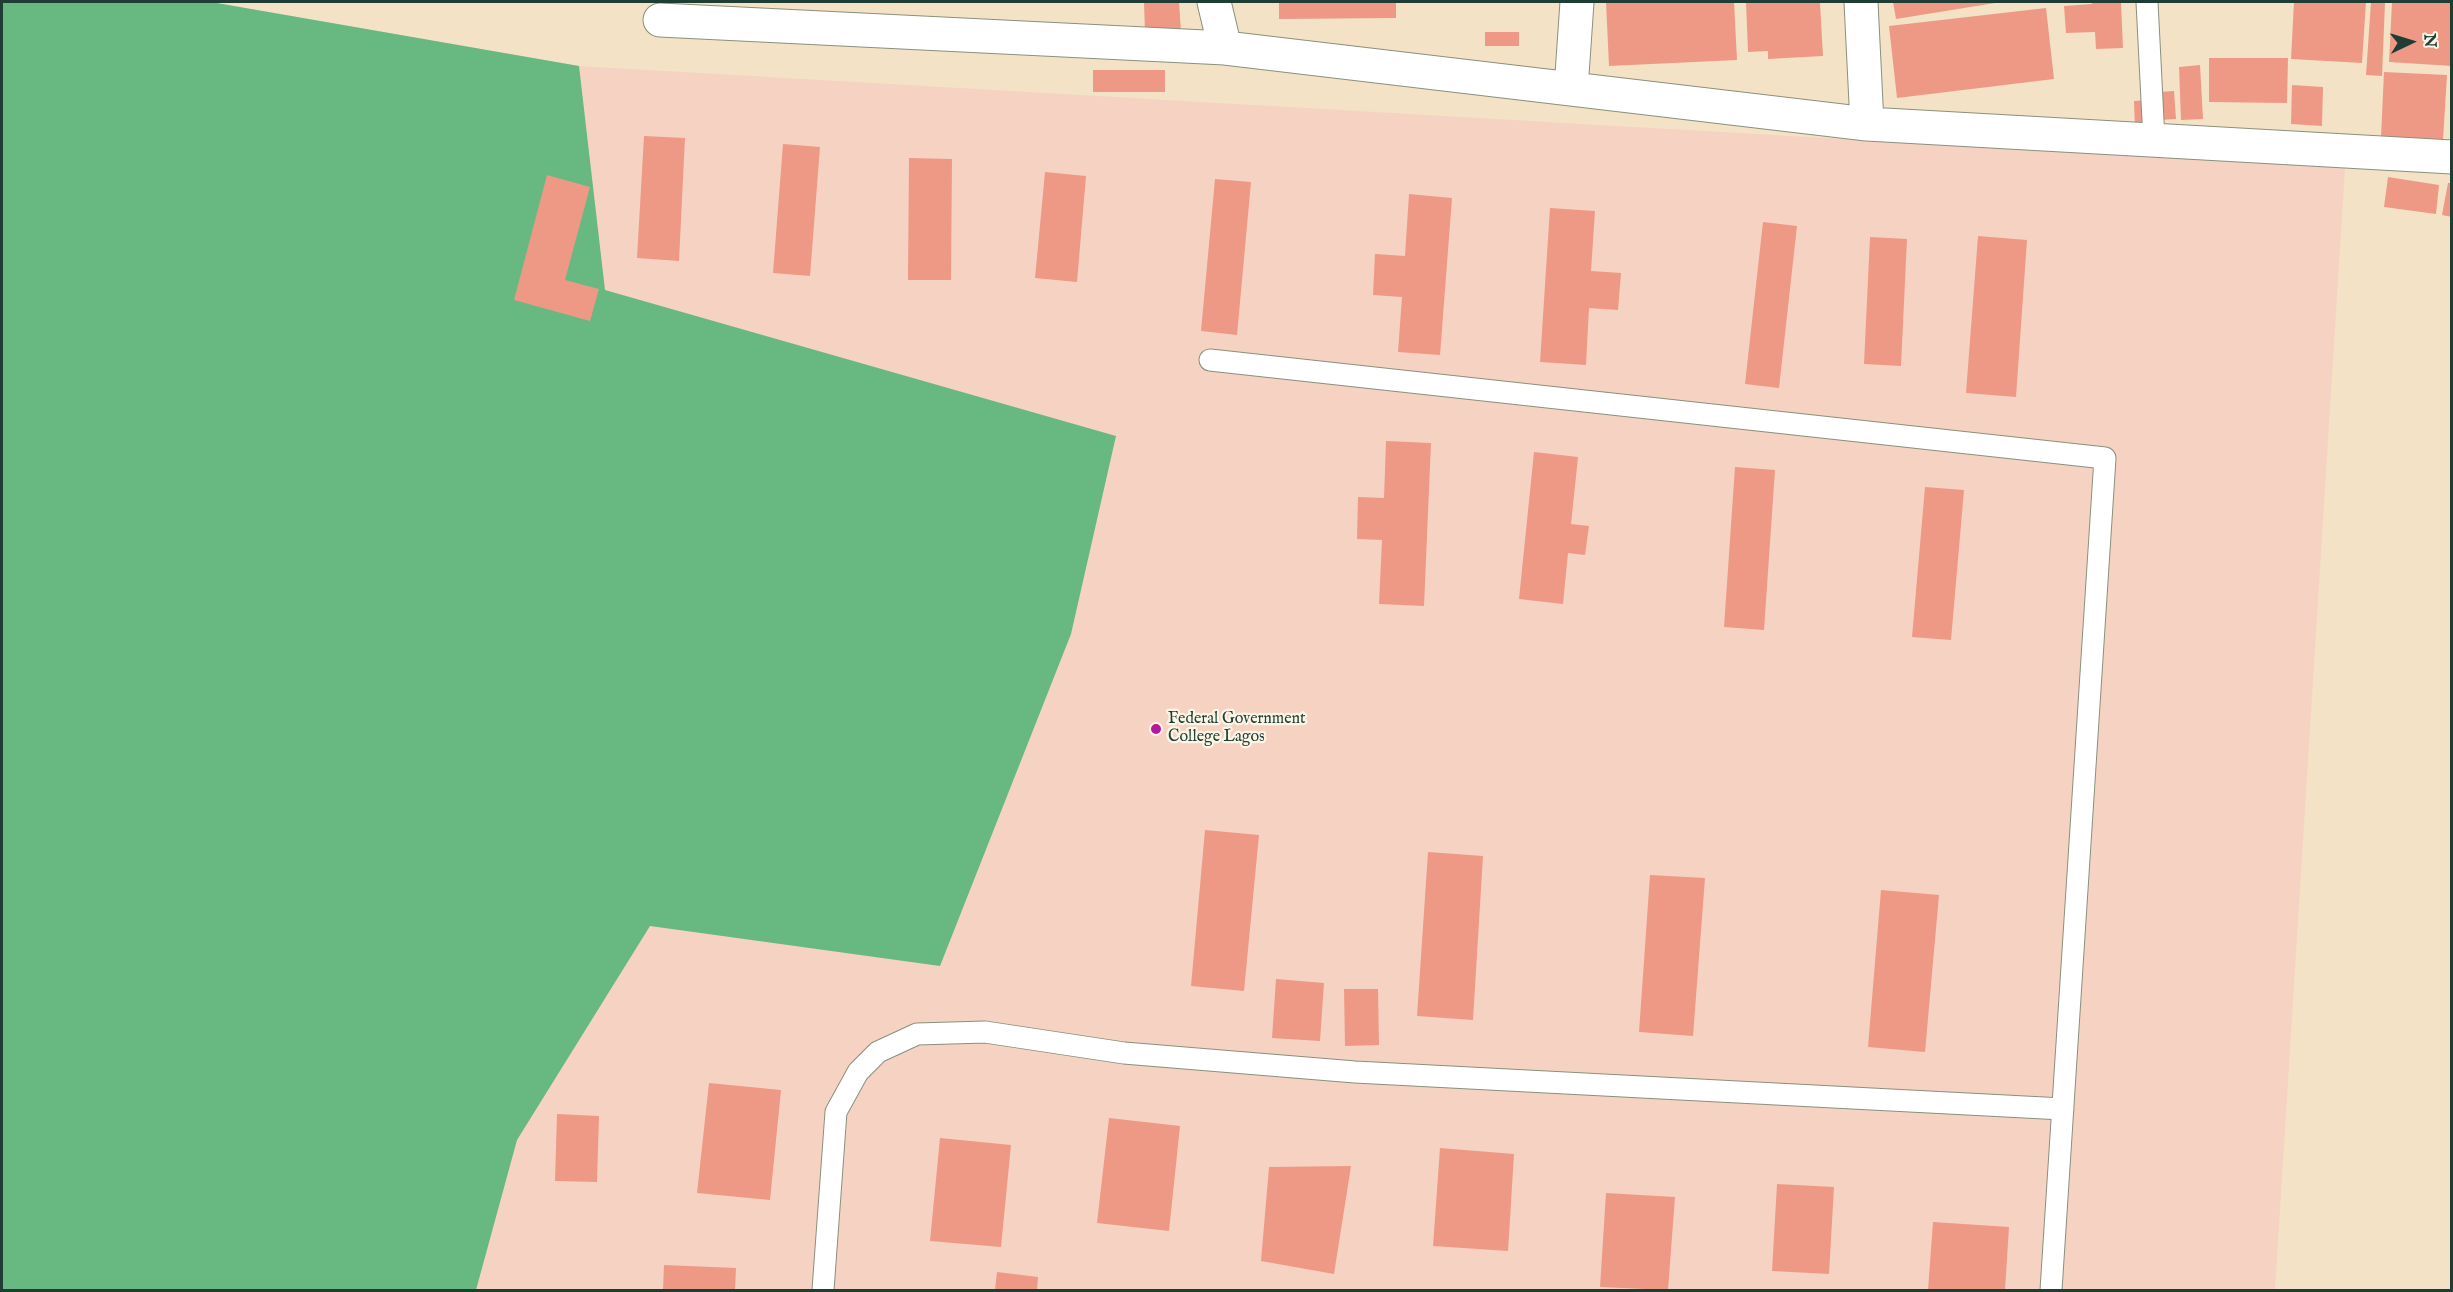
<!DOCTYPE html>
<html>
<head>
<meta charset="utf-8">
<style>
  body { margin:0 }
  #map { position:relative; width:2453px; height:1292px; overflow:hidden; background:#f4e2c6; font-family:"IM FELL English",serif }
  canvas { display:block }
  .frame { position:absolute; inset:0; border:3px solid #1f3d34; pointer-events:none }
  .north { position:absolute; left:2381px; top:12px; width:60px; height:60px; -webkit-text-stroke:4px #fcf5e5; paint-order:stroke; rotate:86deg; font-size:16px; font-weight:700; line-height:24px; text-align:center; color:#1f3d34 }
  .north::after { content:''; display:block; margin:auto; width:21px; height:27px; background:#1f3d34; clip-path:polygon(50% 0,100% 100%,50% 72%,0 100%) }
</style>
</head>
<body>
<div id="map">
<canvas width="2453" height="1292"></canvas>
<div class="frame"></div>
<div class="north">N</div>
</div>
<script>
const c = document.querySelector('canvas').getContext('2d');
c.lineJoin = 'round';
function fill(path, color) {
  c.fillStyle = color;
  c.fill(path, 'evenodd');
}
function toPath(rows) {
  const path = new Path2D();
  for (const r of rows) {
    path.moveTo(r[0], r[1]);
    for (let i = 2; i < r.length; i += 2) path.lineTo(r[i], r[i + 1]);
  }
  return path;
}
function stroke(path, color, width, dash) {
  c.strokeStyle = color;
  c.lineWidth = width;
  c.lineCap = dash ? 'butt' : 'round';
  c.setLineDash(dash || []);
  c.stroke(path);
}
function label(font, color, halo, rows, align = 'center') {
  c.font = font + ' "IM FELL English",serif';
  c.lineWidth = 4.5;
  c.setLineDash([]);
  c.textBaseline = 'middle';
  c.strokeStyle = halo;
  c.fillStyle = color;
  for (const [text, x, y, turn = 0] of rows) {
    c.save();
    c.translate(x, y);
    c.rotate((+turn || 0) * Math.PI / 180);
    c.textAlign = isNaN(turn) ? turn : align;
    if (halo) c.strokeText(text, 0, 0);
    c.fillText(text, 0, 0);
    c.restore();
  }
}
fill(toPath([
  [2,2,211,2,579,66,2345,168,2275,1290,2,1290]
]), '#f6d2c3');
fill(toPath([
  [2,2,211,2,579,66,605,290,1116,436,1071,634,940,966,650,926,517,1140,476,1290,2,1290]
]), '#68b882');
fill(toPath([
  [1144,2,1179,2,1181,32,1145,33],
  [1279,2,1396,2,1396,18,1279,19],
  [1606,2,1734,2,1737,60,1609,66],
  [1746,2,1820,3,1823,56,1768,59,1768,51,1748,52],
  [1893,2,1994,2,1995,3,1896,19],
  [2092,2,2121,2,2123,48,2096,49,2095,32,2066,33,2064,6,2092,4],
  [2294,2,2366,2,2362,63,2291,59],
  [2371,2,2385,3,2382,76,2366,75],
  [2392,2,2452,2,2452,66,2389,62],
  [2046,8,2054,79,1897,98,1889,26],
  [1485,32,1519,32,1519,46,1485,46],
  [2209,58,2288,58,2287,103,2209,102],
  [2200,65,2203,119,2181,120,2179,67],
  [1093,70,1165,70,1165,92,1093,92],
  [2384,72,2447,75,2443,140,2381,137],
  [2292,85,2323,87,2322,126,2291,124],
  [2174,91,2176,119,2160,120,2159,92],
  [2148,100,2150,129,2135,130,2134,101],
  [644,136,685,138,679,261,637,258],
  [783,144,820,147,810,276,773,273],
  [909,158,952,159,951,280,908,280],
  [1045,172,1086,176,1077,282,1035,278],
  [547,175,590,187,565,280,599,289,590,321,514,300],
  [2388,177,2439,185,2436,214,2384,207],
  [1215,179,1251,182,1237,335,1201,331],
  [2448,183,2452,183,2452,217,2442,215],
  [1409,194,1452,198,1440,355,1398,352,1402,297,1373,295,1375,254,1405,256],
  [1550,208,1595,211,1591,271,1621,273,1618,310,1589,308,1586,365,1540,362],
  [1763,222,1797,226,1779,388,1745,384],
  [1978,236,2027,240,2016,397,1966,393],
  [1870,237,1907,239,1901,366,1864,364],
  [1386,441,1431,443,1424,606,1379,604,1382,540,1357,539,1358,497,1384,498],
  [1534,452,1578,457,1571,524,1589,526,1585,555,1568,553,1563,604,1519,599],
  [1735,467,1775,470,1764,630,1724,627],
  [1925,487,1964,490,1951,640,1912,637],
  [1205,830,1259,835,1244,991,1191,986],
  [1428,852,1483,856,1473,1020,1417,1016],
  [1650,875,1705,878,1693,1036,1639,1032],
  [1881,890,1939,895,1925,1052,1868,1047],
  [1276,979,1324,983,1320,1041,1272,1038],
  [1344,989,1378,989,1379,1045,1345,1046],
  [709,1083,781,1090,770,1200,697,1193],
  [557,1114,599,1116,597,1182,555,1181],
  [1109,1118,1180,1126,1169,1231,1097,1223],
  [940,1138,1011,1145,1001,1247,930,1241],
  [1440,1148,1514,1154,1508,1251,1433,1246],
  [1351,1166,1334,1274,1261,1261,1269,1167],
  [1777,1184,1834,1187,1829,1274,1772,1271],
  [1606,1193,1675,1197,1668,1290,1600,1287],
  [1933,1222,2009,1227,2005,1290,1928,1290],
  [664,1265,736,1268,735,1290,663,1290],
  [997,1272,1038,1277,1037,1290,995,1290]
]), '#ee9986');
const lane = toPath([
  [2147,2,2154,140],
  [1210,360,2105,458,2051,1290],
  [823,1290,836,1112,858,1072,878,1052,917,1034,985,1032,1124,1053,1355,1072,2063,1109]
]);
const street = toPath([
  [1214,2,1225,48],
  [1861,2,1867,124],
  [660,20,1225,48,1867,124,2452,157],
  [1571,89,1577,2]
]);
stroke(lane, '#8a907d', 23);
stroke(street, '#8a907d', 35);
stroke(lane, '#fff', 21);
stroke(street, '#fff', 33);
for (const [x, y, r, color] of [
  [1156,729,6,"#b5179e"]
]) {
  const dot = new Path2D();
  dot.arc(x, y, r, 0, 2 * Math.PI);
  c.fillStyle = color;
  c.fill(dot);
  stroke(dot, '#fcf5e5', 2);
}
label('16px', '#1f3d34', '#fcf5e5', [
  ["Federal Government",1168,720],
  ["College Lagos",1168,738]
], 'left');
</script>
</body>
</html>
